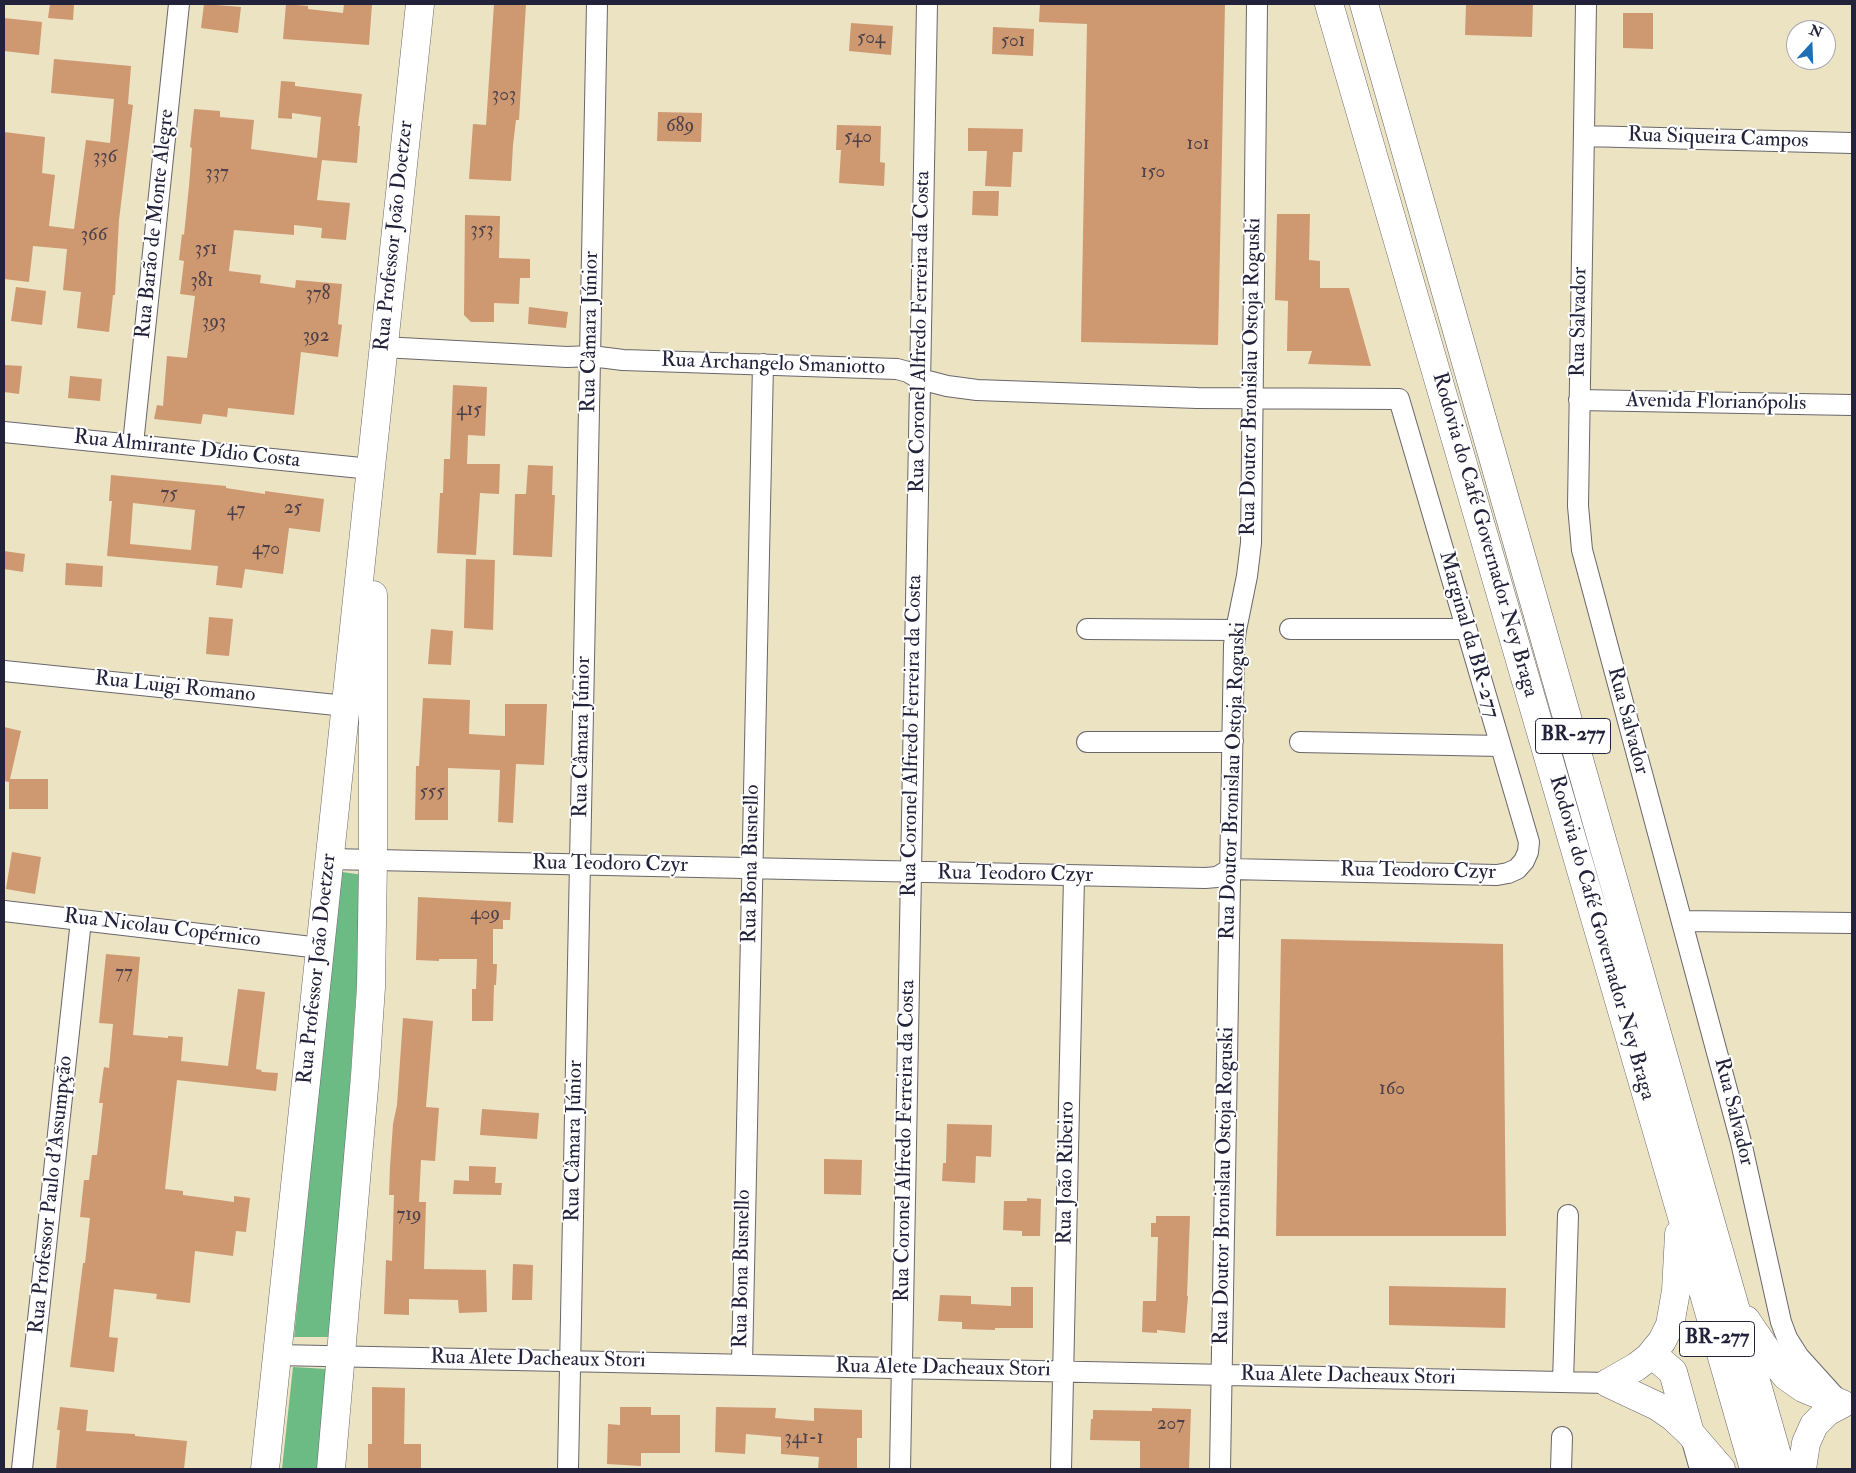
<!DOCTYPE html>
<html>
<head>
<meta charset="utf-8">
<style>
  body { margin:0 }
  #map { position:relative; width:1856px; height:1473px; overflow:hidden; background:#ece3c3; font-family:"IM FELL Double Pica",serif }
  canvas { display:block }
  .frame { position:absolute; inset:0; border:5px solid #22223b; pointer-events:none }
  .north { position:absolute; left:1786px; top:20px; width:50px; height:50px; box-sizing:border-box; background:#fff; border:1px solid #a7a7b1; border-radius:50%; rotate:20deg; font-size:14px; font-weight:700; line-height:20px; text-align:center; color:#22223b }
  .north::after { content:''; display:block; margin:auto; width:18px; height:22px; background:#1f6fb2; clip-path:polygon(50% 0,100% 100%,50% 72%,0 100%) }
</style>
</head>
<body>
<div id="map">
<canvas width="1856" height="1473"></canvas>
<div class="frame"></div>
<div class="north">N</div>
</div>
<script>
const c = document.querySelector('canvas').getContext('2d');
c.lineJoin = 'round';
function fill(path, color) {
  c.fillStyle = color;
  c.fill(path, 'evenodd');
}
function toPath(rows) {
  const path = new Path2D();
  for (const r of rows) {
    path.moveTo(r[0], r[1]);
    for (let i = 2; i < r.length; i += 2) path.lineTo(r[i], r[i + 1]);
  }
  return path;
}
function stroke(path, color, width, dash) {
  c.strokeStyle = color;
  c.lineWidth = width;
  c.lineCap = dash ? 'butt' : 'round';
  c.setLineDash(dash || []);
  c.stroke(path);
}
function label(font, color, halo, rows, align = 'center') {
  c.font = font + ' "IM FELL Double Pica",serif';
  c.lineWidth = 4;
  c.setLineDash([]);
  c.textBaseline = 'middle';
  c.strokeStyle = halo;
  c.fillStyle = color;
  for (const [text, x, y, turn = 0] of rows) {
    c.save();
    c.translate(x, y);
    c.rotate((+turn || 0) * Math.PI / 180);
    c.textAlign = isNaN(turn) ? turn : align;
    if (halo) c.strokeText(text, 0, 0);
    c.fillText(text, 0, 0);
    c.restore();
  }
}
fill(toPath([
  [342,872,364,875,333,1337,294,1337,328,984],
  [293,1367,327,1369,321,1469,282,1469]
]), '#6cba84');
fill(toPath([
  [50,4,74,4,73,20,48,18],
  [204,4,241,7,238,33,201,28],
  [286,4,308,6,308,9,343,13,344,4,372,4,369,45,283,39],
  [494,4,526,4,519,120,516,120,513,145,511,181,469,179,473,124,486,125],
  [1040,4,1225,4,1218,345,1081,342,1087,24,1039,22],
  [1466,4,1533,4,1532,37,1465,35],
  [1623,13,1653,13,1653,49,1623,48],
  [4,18,42,22,39,55,4,51],
  [851,23,893,26,891,55,849,51],
  [993,27,1034,29,1033,56,992,54],
  [54,59,131,66,128,104,133,105,119,220,115,295,113,295,109,332,77,328,81,292,63,290,67,249,33,246,29,282,4,279,4,132,45,137,42,173,55,175,49,226,74,229,86,140,110,143,114,99,51,93],
  [281,81,295,82,295,86,362,94,358,126,360,126,357,163,322,160,317,200,350,203,346,240,321,238,322,228,294,225,294,235,234,230,229,271,261,275,260,283,295,288,296,280,342,284,338,324,342,325,338,357,301,352,294,415,228,408,227,417,203,414,201,424,154,419,157,405,163,406,167,356,187,358,195,296,180,294,184,261,179,260,182,234,184,235,189,186,192,148,190,147,194,109,220,111,220,117,254,120,251,149,317,158,321,117,292,113,292,119,278,118],
  [658,112,702,113,701,142,657,141],
  [837,125,881,126,880,162,885,163,884,186,839,183,841,150,836,150],
  [968,128,1023,129,1022,152,1013,152,1011,187,985,186,987,151,968,151],
  [973,191,999,191,998,216,972,215],
  [1277,214,1310,214,1309,260,1320,261,1320,288,1349,288,1371,366,1308,364,1312,351,1287,351,1288,301,1275,300],
  [465,215,500,216,499,258,530,259,530,278,520,278,519,304,494,303,494,322,471,322,464,315],
  [16,287,46,291,42,325,11,321],
  [529,307,568,312,566,328,528,324],
  [4,365,22,366,19,394,4,392],
  [70,376,102,379,100,401,68,398],
  [453,385,487,387,485,436,468,435,467,464,500,464,499,494,480,493,476,555,437,553,440,493,443,493,444,459,450,459],
  [528,465,553,466,552,495,555,495,552,557,513,555,515,494,526,494],
  [111,475,226,486,226,488,265,494,265,491,324,499,320,532,289,528,283,574,245,569,242,588,216,585,218,566,107,556,112,501,109,501],
  [133,503,195,510,191,550,130,544],
  [4,551,25,554,23,572,4,569],
  [466,559,495,560,493,630,464,628],
  [66,563,103,566,102,587,65,585],
  [209,617,233,619,229,656,206,654],
  [431,629,453,631,451,665,428,664],
  [423,698,470,700,469,734,505,736,505,704,547,704,544,765,516,764,513,823,498,822,500,770,448,768,448,820,415,820,416,766,419,766],
  [4,727,21,731,10,779,48,779,48,809,9,809,9,782,4,781],
  [12,852,41,857,35,894,6,889],
  [418,897,511,902,510,920,503,920,503,929,493,929,493,964,497,964,496,985,494,985,493,1021,472,1021,472,989,476,989,477,959,439,959,439,961,416,960],
  [1281,939,1503,944,1506,1236,1276,1236],
  [106,954,140,957,133,1035,168,1038,168,1036,183,1037,181,1061,228,1066,238,989,265,992,256,1069,261,1070,262,1072,278,1073,276,1091,177,1080,165,1189,183,1191,183,1195,234,1202,234,1196,250,1198,246,1232,236,1231,233,1256,195,1251,190,1303,156,1299,157,1294,114,1289,109,1337,118,1338,114,1372,70,1367,83,1263,85,1263,90,1218,80,1217,84,1180,89,1180,92,1155,97,1155,103,1103,99,1103,103,1073,104,1067,109,1068,113,1024,99,1023],
  [403,1018,433,1021,426,1107,439,1108,435,1161,421,1160,419,1202,426,1202,424,1269,486,1270,487,1312,459,1313,458,1300,409,1299,409,1315,384,1314,386,1260,392,1261,394,1195,389,1195,390,1167,393,1124,397,1105],
  [482,1109,539,1113,537,1139,480,1135],
  [947,1124,992,1125,991,1157,976,1156,975,1183,942,1181,943,1163,946,1163],
  [824,1159,862,1160,861,1195,824,1194],
  [469,1166,496,1167,495,1183,502,1183,501,1195,453,1194,454,1180,469,1181],
  [1027,1198,1041,1199,1040,1236,1022,1236,1022,1231,1003,1230,1004,1201,1027,1201],
  [1156,1216,1190,1216,1187,1296,1188,1296,1185,1333,1157,1330,1157,1333,1142,1332,1143,1301,1156,1301,1158,1237,1151,1237,1151,1223,1156,1223],
  [513,1264,533,1265,532,1300,512,1300],
  [1389,1286,1506,1288,1505,1328,1389,1325],
  [1011,1287,1033,1287,1033,1328,995,1328,995,1330,962,1329,962,1322,938,1321,940,1295,971,1296,971,1304,1011,1306],
  [372,1387,405,1388,404,1444,421,1444,421,1469,368,1469,368,1444,372,1444],
  [60,1407,88,1410,86,1431,135,1434,135,1436,187,1441,184,1469,56,1469,60,1430,57,1430],
  [620,1407,651,1407,651,1415,680,1415,680,1453,641,1453,641,1466,607,1464,608,1424,620,1425],
  [716,1407,776,1408,775,1418,814,1421,814,1408,862,1410,862,1438,857,1438,857,1469,818,1469,819,1457,781,1454,781,1437,746,1434,745,1454,715,1452],
  [1152,1408,1191,1409,1189,1469,1140,1469,1140,1441,1090,1440,1091,1419,1093,1419,1093,1410,1152,1411]
]), '#ce9871');
const minor = toPath([
  [1586,4,1578,506,1582,550,1741,1142,1781,1322,1787,1338,1799,1357,1837,1399],
  [1584,136,1852,143],
  [1579,400,1852,405],
  [4,432,371,469],
  [133,444,179,4],
  [1087,629,1236,630],
  [1290,629,1466,629],
  [4,671,346,706],
  [1087,742,1218,742,1233,741],
  [1300,742,1500,746],
  [329,859,1205,878,1217,877,1230,869,1497,875,1508,873,1517,869,1524,861,1528,852,1529,842,1399,399,1197,398,977,390,947,386,920,379,908,372,897,369,623,360,591,356,567,357,383,347],
  [4,911,320,948],
  [1682,921,1852,923],
  [277,1355,1608,1383],
  [742,1364,763,364],
  [1563,1382,1568,1215],
  [1691,1437,1700,1469],
  [22,1469,81,920],
  [568,1469,597,4],
  [900,1469,927,4],
  [1061,1469,1074,877],
  [1220,1469,1234,645,1236,630,1247,576,1251,543,1257,4],
  [1561,1469,1562,1437]
]);
const secondary = toPath([
  [265,1469,420,4],
  [331,1469,365,1076,371,987,373,860,373,595]
]);
const motorway = toPath([
  [1329,4,1680,1210,1754,1469],
  [1364,4,1781,1469],
  [1746,1320,1774,1361,1786,1376,1803,1388,1842,1404],
  [1649,1357,1659,1360,1673,1372,1690,1433],
  [1608,1383,1636,1367,1649,1357,1662,1341,1670,1325,1676,1291,1679,1234],
  [1608,1383,1657,1406,1673,1417,1690,1433,1721,1469],
  [1802,1469,1806,1443,1814,1425,1827,1412,1842,1404]
]);
stroke(minor, '#69666b', 22);
stroke(secondary, '#69666b', 29);
stroke(motorway, '#69666b', 29);
stroke(minor, '#fff', 20);
stroke(secondary, '#fff', 28);
stroke(motorway, '#fff', 28);
label('19px', '#4d4048', null, [
  ["504",871,39],
  ["501",1013,42],
  ["303",504,96],
  ["689",680,127],
  ["540",858,138],
  ["101",1198,145],
  ["336",105,158],
  ["150",1153,173],
  ["337",217,174],
  ["353",482,231],
  ["366",94,236],
  ["351",206,250],
  ["381",202,282],
  ["378",318,295],
  ["393",214,323],
  ["392",316,337],
  ["415",469,411],
  ["75",169,495],
  ["25",293,509],
  ["47",236,511],
  ["470",266,550],
  ["555",432,793],
  ["409",485,915],
  ["77",124,974],
  ["160",1392,1090],
  ["719",409,1216],
  ["207",1171,1425],
  ["341-1",804,1439]
]);
for (const [x, y, w] of [
  [1573,736,75],
  [1717,1339,75]
]) {
  const box = new Path2D();
  box.roundRect(x - w / 2, y - 17.5, w, 35, 4);
  c.fillStyle = '#fff';
  c.fill(box);
  stroke(box, '#22223b', 1);
}
label('bold 20px', '#22223b', null, [
  ["BR-277",1573,736],
  ["BR-277",1717,1339]
]);
label('21px', '#22223b', '#fff', [
  ["Rua Siqueira Campos",1718,139,2],
  ["Rua Barão de Monte Alegre",156,224,-84],
  ["Rua Professor João Doetzer",395,236,-84],
  ["Rua Salvador",1580,322,-89],
  ["Rua Câmara Júnior",591,332,-89],
  ["Rua Coronel Alfredo Ferreira da Costa",921,332,-89],
  ["Rua Archangelo Smaniotto",773,365,2],
  ["Rua Doutor Bronislau Ostoja Roguski",1252,377,-89],
  ["Avenida Florianópolis",1716,403,1],
  ["Rua Almirante Dídio Costa",187,450,6],
  ["Rodovia do Café Governador Ney Braga",1484,535,74],
  ["Marginal da BR-277",1468,635,74],
  ["Rua Luigi Romano",175,688,6],
  ["Rua Salvador",1627,721,75],
  ["Rua Coronel Alfredo Ferreira da Costa",913,736,-89],
  ["Rua Câmara Júnior",583,737,-89],
  ["Rua Doutor Bronislau Ostoja Roguski",1234,781,-88],
  ["Rua Bona Busnello",752,864,-89],
  ["Rua Teodoro Czyr",610,865,1],
  ["Rua Teodoro Czyr",1418,872,1],
  ["Rua Teodoro Czyr",1015,875,1],
  ["Rua Nicolau Copérnico",162,929,7],
  ["Rodovia do Café Governador Ney Braga",1601,938,74],
  ["Rua Professor João Doetzer",318,969,-84],
  ["Rua Salvador",1733,1112,76],
  ["Rua Câmara Júnior",575,1141,-89],
  ["Rua Coronel Alfredo Ferreira da Costa",906,1141,-89],
  ["Rua João Ribeiro",1067,1173,-89],
  ["Rua Doutor Bronislau Ostoja Roguski",1225,1186,-89],
  ["Rua Professor Paulo d'Assumpção",52,1195,-84],
  ["Rua Bona Busnello",743,1269,-89],
  ["Rua Alete Dacheaux Stori",538,1360,1],
  ["Rua Alete Dacheaux Stori",943,1369,1],
  ["Rua Alete Dacheaux Stori",1348,1377,1]
]);
</script>
</body>
</html>
